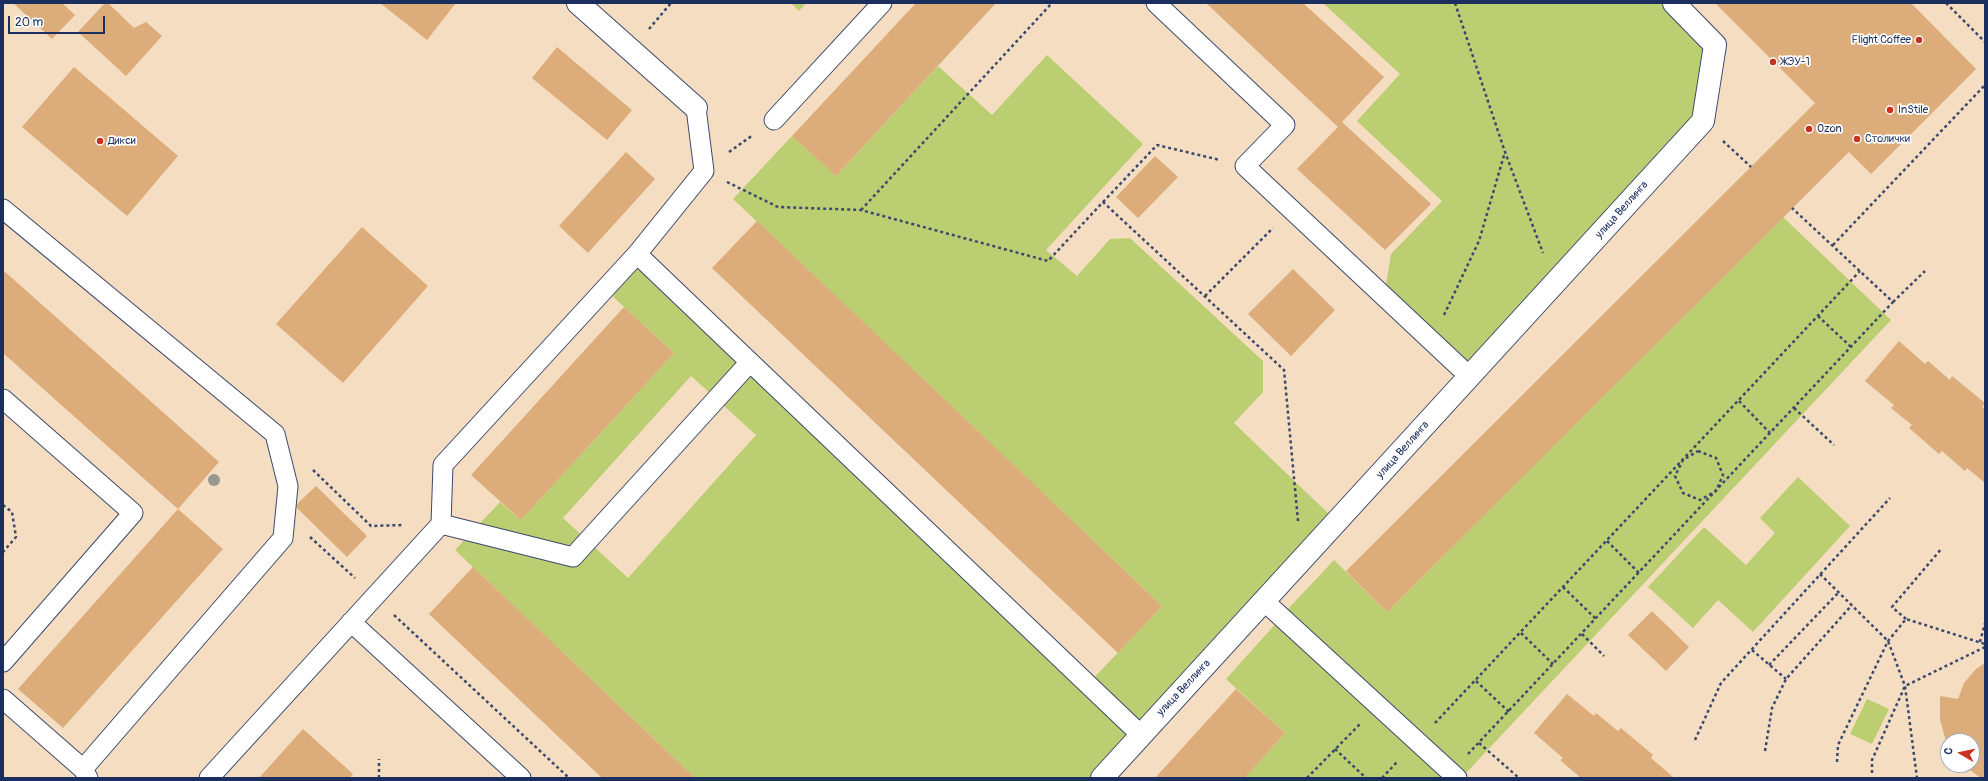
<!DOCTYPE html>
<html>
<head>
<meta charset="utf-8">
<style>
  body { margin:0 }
  #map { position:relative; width:1988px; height:781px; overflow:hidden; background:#f5ddc1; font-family:Pangolin,sans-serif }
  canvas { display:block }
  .frame { position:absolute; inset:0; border:4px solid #1b2f5e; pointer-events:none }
  .north { position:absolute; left:1940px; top:733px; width:40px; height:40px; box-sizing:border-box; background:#fff; border:1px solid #a4acbf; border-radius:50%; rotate:279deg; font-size:11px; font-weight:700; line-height:16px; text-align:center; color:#1b2f5e }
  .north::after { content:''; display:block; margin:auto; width:14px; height:18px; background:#c8321e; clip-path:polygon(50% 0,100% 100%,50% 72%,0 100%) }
  .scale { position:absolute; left:8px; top:16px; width:97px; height:18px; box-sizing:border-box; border:2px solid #1b2f5e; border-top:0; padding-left:5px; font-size:12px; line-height:14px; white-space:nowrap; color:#1b2f5e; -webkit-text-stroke:3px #fff; paint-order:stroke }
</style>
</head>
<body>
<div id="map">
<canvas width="1988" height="781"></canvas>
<div class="frame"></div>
<div class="north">С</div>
<div class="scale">20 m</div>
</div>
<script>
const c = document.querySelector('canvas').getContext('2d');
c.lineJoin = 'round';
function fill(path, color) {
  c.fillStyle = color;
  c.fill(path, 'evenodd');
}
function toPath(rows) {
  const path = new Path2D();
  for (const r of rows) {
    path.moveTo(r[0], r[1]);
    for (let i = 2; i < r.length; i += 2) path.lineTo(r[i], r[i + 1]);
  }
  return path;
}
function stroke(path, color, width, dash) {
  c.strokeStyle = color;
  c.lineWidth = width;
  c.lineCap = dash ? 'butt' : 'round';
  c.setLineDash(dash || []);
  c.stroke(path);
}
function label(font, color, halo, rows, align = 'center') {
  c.font = font + ' Pangolin,sans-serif';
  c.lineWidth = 3.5;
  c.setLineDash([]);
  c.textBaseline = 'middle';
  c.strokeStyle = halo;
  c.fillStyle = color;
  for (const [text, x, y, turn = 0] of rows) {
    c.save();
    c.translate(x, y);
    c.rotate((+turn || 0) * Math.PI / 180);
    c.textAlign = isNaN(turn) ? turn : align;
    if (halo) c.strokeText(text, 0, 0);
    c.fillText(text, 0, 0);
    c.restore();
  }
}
fill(toPath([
  [791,3,806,3,799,11],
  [1323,3,1664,3,1707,47,1696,119,1467,368,1385,291,1391,254,1442,201,1357,121,1400,74],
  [1047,55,1143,144,1046,250,1077,276,1110,239,1130,238,1263,361,1263,392,1234,423,1332,517,1140,727,1091,681,1162,606,733,199,792,136,836,176,938,66,992,115],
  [1783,217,1891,320,1466,773,1287,610,1334,560,1387,612],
  [636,260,1134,734,1093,778,695,778,455,550,500,502,521,520,674,353,608,292],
  [691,376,756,435,628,578,563,518],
  [1798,477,1850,526,1753,632,1718,600,1693,628,1648,587,1704,527,1746,565,1775,533,1760,518],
  [1279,620,1449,778,1245,778,1285,733,1226,679],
  [1867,699,1889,709,1872,744,1850,734]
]), '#bcce72');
fill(toPath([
  [13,3,62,3,75,15,52,39],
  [105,3,108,3,134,28,146,22,162,36,126,76,78,32],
  [380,3,456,3,427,40],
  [916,3,996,3,836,176,792,136],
  [1206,3,1303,3,1384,77,1342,122,1431,204,1385,250,1297,169,1338,127],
  [1715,3,1911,3,1976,69,1871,174,1849,152,1387,612,1346,571,1815,103],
  [557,47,632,110,607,140,532,78],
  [74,67,178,156,127,216,22,127],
  [626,152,655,179,588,253,559,226],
  [1155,156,1178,177,1138,218,1116,197],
  [757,221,1162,606,1118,653,712,268],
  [362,227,428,286,343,383,276,324],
  [1293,269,1335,310,1291,356,1248,314],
  [3,270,219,462,178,509,3,353],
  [624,307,674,353,521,520,471,475],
  [1899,341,1925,364,1928,361,1950,380,1952,376,1985,403,1982,407,1985,409,1985,483,1967,468,1965,471,1942,451,1939,454,1909,428,1912,425,1891,408,1894,405,1865,381],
  [316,486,367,536,347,557,295,506],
  [178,509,223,549,63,728,18,689],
  [473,567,695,778,602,778,429,614],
  [1652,611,1689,647,1666,671,1628,635],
  [1985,663,1985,778,1981,778,1963,765,1972,765,1972,741,1948,741,1948,746,1947,744,1940,720,1940,696,1958,699,1964,683,1976,669],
  [1236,689,1285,733,1245,778,1155,778],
  [1567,694,1594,716,1596,713,1618,731,1621,728,1653,755,1651,758,1673,777,1581,778,1560,760,1563,758,1534,733],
  [303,729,353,774,350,778,259,778]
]), '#dcac7a');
const lane = toPath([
  [1156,3,1285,125,1245,166,1470,377],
  [774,120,882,3],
  [3,209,275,434,288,486,283,538,83,769,88,778],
  [637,254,750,362],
  [3,399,133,513,3,662],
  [441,524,573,557,750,362,1141,735],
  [1264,601,1457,778],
  [351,622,521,778],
  [3,699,83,769],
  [209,778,441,524,443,465,637,254,704,171,696,108]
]);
const street = toPath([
  [578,3,696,108],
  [1102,778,1703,121,1715,45,1674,3]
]);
stroke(lane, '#3c496d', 21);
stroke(street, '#3c496d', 24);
stroke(toPath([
  [1455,3,1505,152,1543,253],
  [1946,3,1985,42],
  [649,29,671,3],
  [1723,141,1751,167],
  [729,152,753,135],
  [727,182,778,207,861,210,1048,261,1103,202,1284,370,1298,521],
  [1103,202,1157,145,1220,160],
  [861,210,1052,3],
  [1833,245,1985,85],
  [1205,296,1273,228],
  [1893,302,1925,271],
  [1444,315,1479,241,1505,152],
  [1818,316,1851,347],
  [1739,401,1770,433],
  [1794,408,1834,445],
  [1698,451,1716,458,1723,475,1716,491,1700,500,1683,493,1675,476,1683,460,1698,451],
  [313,470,371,526,403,525],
  [3,505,12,512,16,537,3,552],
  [310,537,355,578],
  [1607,541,1639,573],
  [1820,574,1888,641,1905,686,1917,778],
  [1563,587,1596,619],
  [394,615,569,778],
  [1906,619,1892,607,1942,548],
  [1521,633,1553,664],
  [1582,634,1604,656],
  [1980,642,1985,623],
  [1752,650,1786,679],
  [1769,665,1839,592],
  [1476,681,1509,712],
  [1435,723,1860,271],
  [1695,740,1721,683,1890,498],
  [1479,743,1519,778],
  [1335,749,1366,778],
  [1765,751,1772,708,1786,679,1852,605],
  [1468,754,1893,302,1792,208],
  [1837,762,1838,745,1888,641,1906,619,1985,644],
  [1872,773,1872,760,1905,686,1985,647],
  [379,778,379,759],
  [1307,778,1360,724],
  [1382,778,1398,761]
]), '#3c496d', 2.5, [3, 3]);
stroke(lane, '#fff', 19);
stroke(street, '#fff', 22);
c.fillStyle = '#98988e';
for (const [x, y] of [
  [214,480]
]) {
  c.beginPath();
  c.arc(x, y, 6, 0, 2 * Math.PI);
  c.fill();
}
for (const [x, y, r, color] of [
  [1919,40,4,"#c8321e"],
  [1773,62,4,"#c8321e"],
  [1890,110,4,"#c8321e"],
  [1809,129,4,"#c8321e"],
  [1857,139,4,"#c8321e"],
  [100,141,4,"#c8321e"]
]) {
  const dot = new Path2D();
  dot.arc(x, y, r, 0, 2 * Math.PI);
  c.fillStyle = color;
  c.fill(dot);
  stroke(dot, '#fff', 1.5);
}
label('11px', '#1b2f5e', '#fff', [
  ["Flight Coffee",1911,40,"right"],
  ["ЖЭУ-1",1781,62],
  ["InStile",1898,110],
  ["Ozon",1817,129],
  ["Столички",1865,139],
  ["Дикси",108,141]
], 'left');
label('11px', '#1b2f5e', '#fff', [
  ["улица Веллинга",1622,210,-48],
  ["улица Веллинга",1403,450,-48],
  ["улица Веллинга",1184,688,-47]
]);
</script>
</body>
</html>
